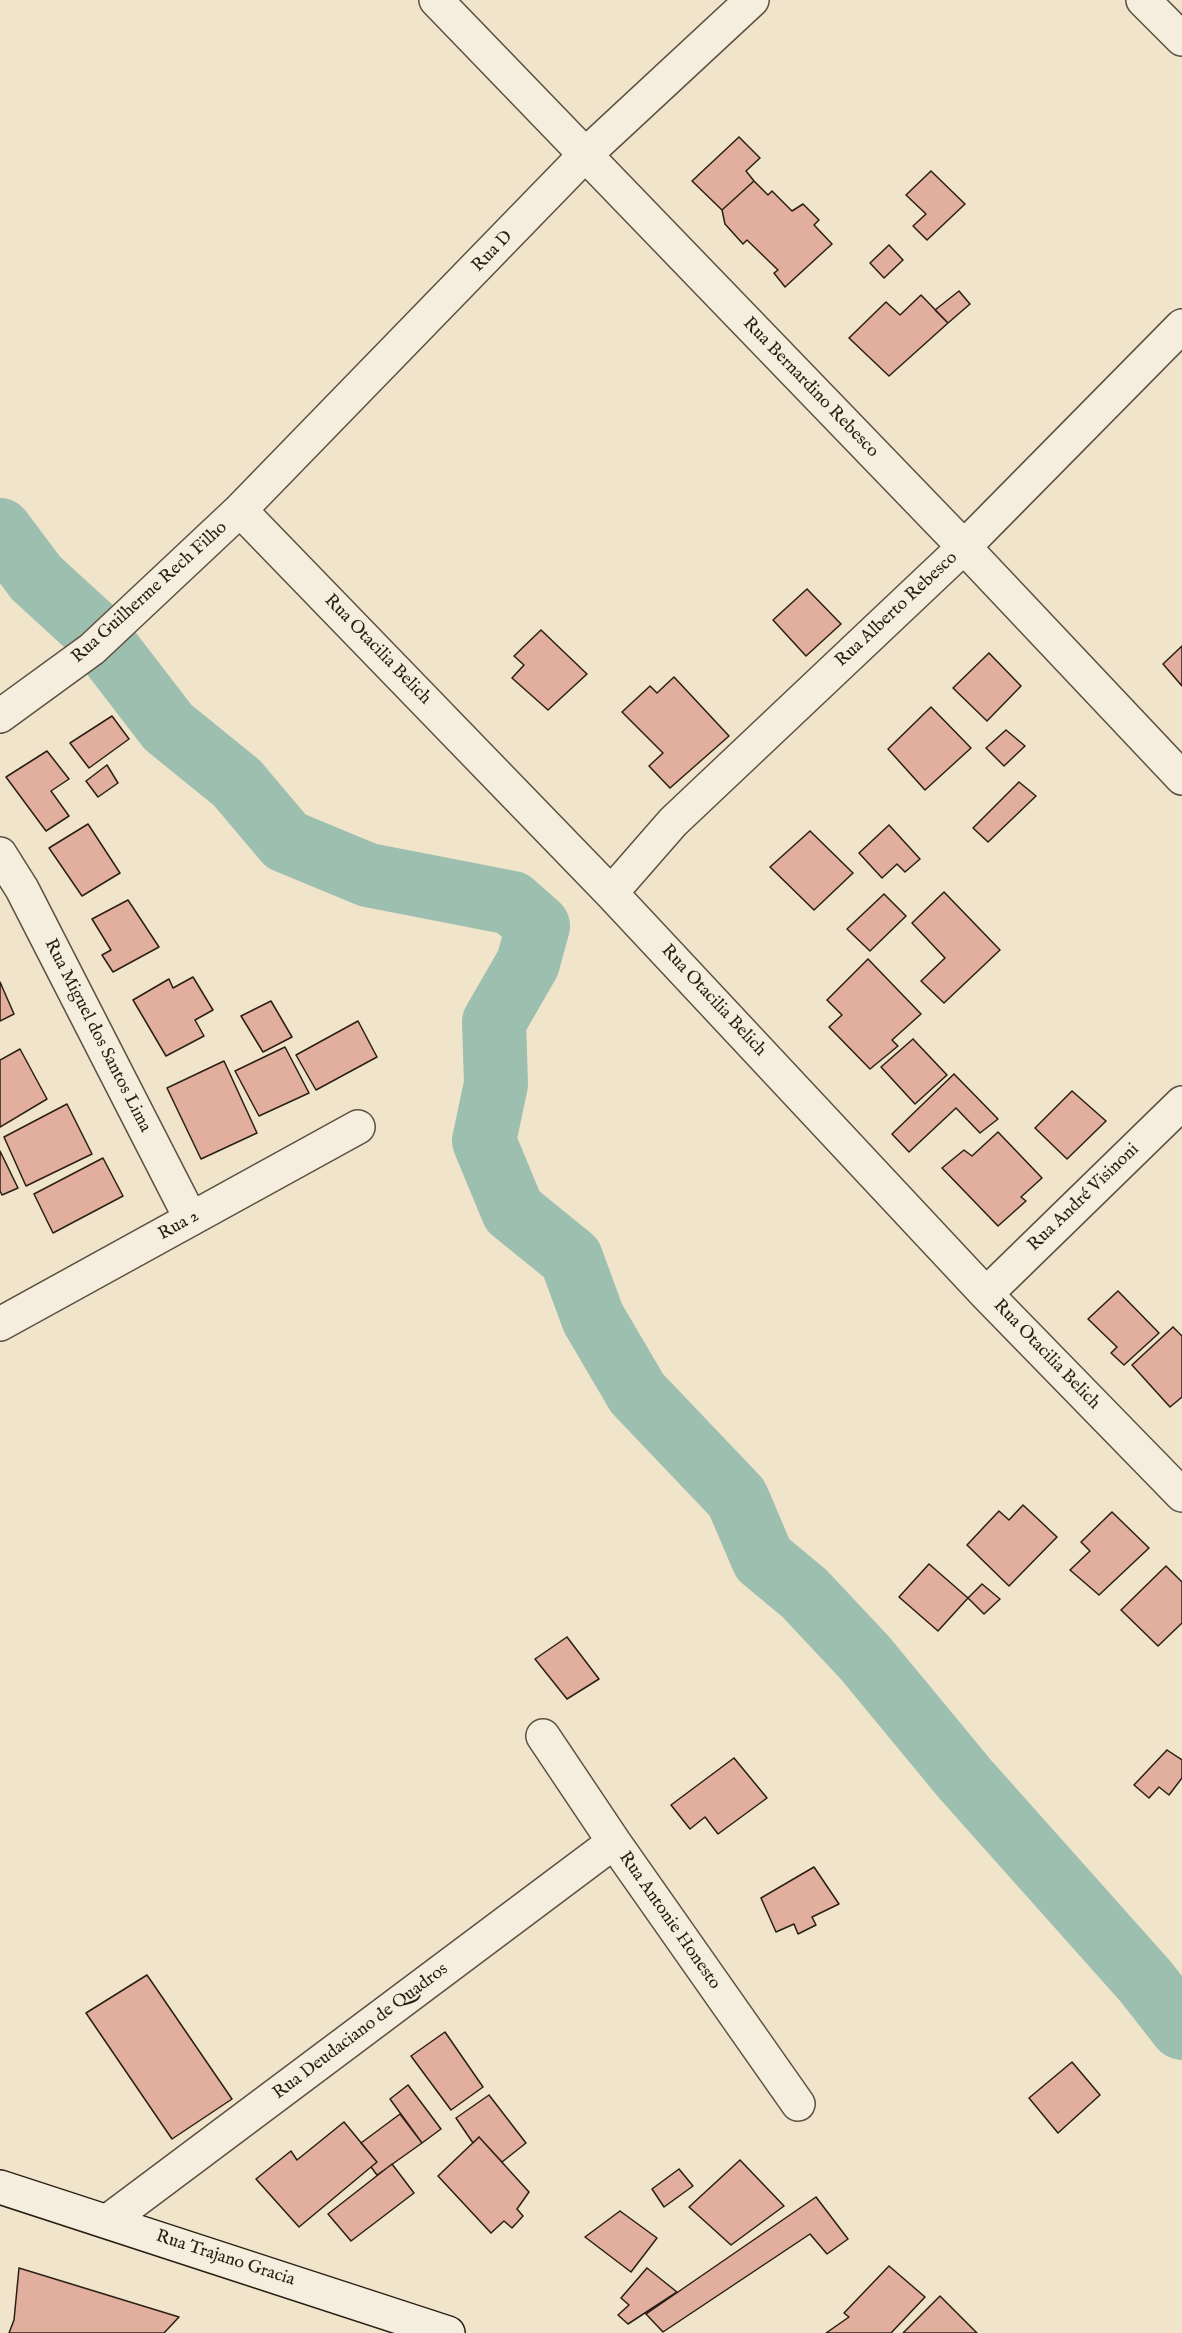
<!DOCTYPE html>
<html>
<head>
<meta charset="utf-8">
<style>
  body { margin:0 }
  canvas { display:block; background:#f0e4ca }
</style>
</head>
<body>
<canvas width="1182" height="2333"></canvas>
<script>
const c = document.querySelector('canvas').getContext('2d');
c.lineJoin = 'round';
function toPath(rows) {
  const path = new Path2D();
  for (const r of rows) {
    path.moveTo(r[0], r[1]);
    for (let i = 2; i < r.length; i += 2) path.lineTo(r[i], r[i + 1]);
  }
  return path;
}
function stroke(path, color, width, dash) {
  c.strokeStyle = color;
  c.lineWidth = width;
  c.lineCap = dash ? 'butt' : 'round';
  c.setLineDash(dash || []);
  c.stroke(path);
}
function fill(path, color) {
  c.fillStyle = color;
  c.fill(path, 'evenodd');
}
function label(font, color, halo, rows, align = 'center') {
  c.font = font + ' "IM FELL English",serif';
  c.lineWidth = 5;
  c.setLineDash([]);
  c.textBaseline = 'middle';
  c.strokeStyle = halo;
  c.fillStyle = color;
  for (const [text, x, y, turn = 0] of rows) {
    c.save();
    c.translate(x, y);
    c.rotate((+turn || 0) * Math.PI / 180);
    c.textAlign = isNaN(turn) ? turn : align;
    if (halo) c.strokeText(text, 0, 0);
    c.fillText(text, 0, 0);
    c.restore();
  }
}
stroke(toPath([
  [0,530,36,578,95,632,168,727,237,783,286,841,368,875,512,903,538,926,528,963,494,1022,496,1084,484,1141,513,1211,571,1258,593,1318,637,1393,737,1498,763,1559,804,1593,865,1658,965,1779,1146,1982,1182,2028]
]), '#9cbfb0', 64);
const building = toPath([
  [739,137,760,158,746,171,754,181,722,210,692,181,739,137],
  [931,171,965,204,927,240,913,226,926,214,906,195,931,171],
  [754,181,768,195,772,191,792,211,803,204,819,220,814,225,832,244,785,287,774,273,778,270,747,240,743,244,725,224,722,210,754,181],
  [889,245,903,260,884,278,870,263,889,245],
  [959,291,970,304,948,323,935,310,959,291],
  [921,295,948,323,889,376,849,338,886,302,900,315,921,295],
  [807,589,841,624,806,656,773,620,807,589],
  [541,630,587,674,548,710,512,678,524,665,514,656,541,630],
  [1182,646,1182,686,1163,664,1182,646],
  [989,653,1021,686,987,721,953,688,989,653],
  [674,677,729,736,670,788,649,766,663,753,622,712,650,686,657,693,674,677],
  [931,707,971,748,925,790,888,749,931,707],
  [112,716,129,739,89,768,70,743,112,716],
  [1006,730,1025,746,1004,766,986,748,1006,730],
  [47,751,69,779,51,791,69,816,46,831,6,777,47,751],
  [107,765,118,783,98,797,86,781,107,765],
  [1019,782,1036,796,988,842,973,828,1019,782],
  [88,824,120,873,82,896,49,848,88,824],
  [889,825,920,859,905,872,897,864,882,878,859,853,889,825],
  [810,831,853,873,814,910,770,867,810,831],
  [944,892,1000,950,944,1003,921,981,945,958,912,923,944,892],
  [884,894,906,916,870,951,847,929,884,894],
  [128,900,159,947,113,972,102,955,111,950,92,919,128,900],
  [868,959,921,1014,892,1040,898,1046,870,1069,829,1027,842,1015,827,1000,868,959],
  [193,977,213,1010,195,1020,204,1036,166,1056,133,1000,169,979,173,988,193,977],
  [0,982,14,1014,0,1021,0,982],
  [271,1001,292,1037,263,1052,241,1016,271,1001],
  [358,1021,377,1057,316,1090,296,1055,358,1021],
  [913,1039,947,1075,915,1104,881,1067,913,1039],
  [285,1047,309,1093,259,1116,235,1071,285,1047],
  [20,1049,47,1099,0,1127,0,1060,20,1049],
  [224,1061,257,1133,201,1159,167,1088,224,1061],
  [954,1074,998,1119,980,1133,956,1108,909,1152,892,1134,954,1074],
  [1072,1091,1106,1121,1067,1159,1035,1128,1072,1091],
  [67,1104,92,1154,26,1186,4,1137,67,1104],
  [998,1132,1042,1178,1021,1197,1026,1201,998,1226,942,1168,964,1150,972,1156,998,1132],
  [0,1151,18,1188,2,1195,0,1191,0,1151],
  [103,1158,123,1196,53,1233,34,1194,103,1158],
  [1118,1291,1159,1333,1124,1365,1111,1353,1117,1347,1088,1319,1118,1291],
  [1173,1327,1182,1336,1182,1397,1170,1407,1132,1365,1173,1327],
  [1023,1505,1057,1537,1009,1586,967,1545,999,1511,1009,1520,1023,1505],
  [1112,1512,1149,1548,1099,1595,1070,1570,1090,1551,1081,1542,1112,1512],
  [929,1564,968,1598,938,1631,899,1597,929,1564],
  [1166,1566,1182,1582,1182,1623,1158,1646,1121,1610,1166,1566],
  [982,1584,1000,1599,984,1614,968,1598,982,1584],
  [567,1637,599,1679,567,1699,535,1659,567,1637],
  [1167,1750,1182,1760,1182,1778,1169,1795,1159,1787,1149,1798,1134,1785,1167,1750],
  [734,1758,767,1798,718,1834,705,1817,690,1829,671,1805,734,1758],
  [814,1867,839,1904,812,1917,816,1925,798,1934,794,1924,776,1932,761,1898,814,1867],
  [147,1975,232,2099,172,2139,86,2013,147,1975],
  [445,2032,483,2087,451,2110,411,2056,445,2032],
  [1072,2062,1100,2095,1058,2133,1029,2098,1072,2062],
  [408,2085,441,2129,422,2143,390,2099,408,2085],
  [489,2095,526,2143,502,2162,479,2137,473,2143,456,2118,489,2095],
  [400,2114,422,2143,377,2175,371,2167,377,2162,361,2143,400,2114],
  [344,2122,377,2162,299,2227,256,2179,291,2151,297,2160,344,2122],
  [479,2137,529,2192,517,2209,523,2216,512,2228,504,2221,491,2233,438,2176,479,2137],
  [740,2160,784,2206,731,2245,689,2207,740,2160],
  [392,2164,414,2193,351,2241,328,2214,392,2164],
  [679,2169,693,2186,664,2207,652,2189,679,2169],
  [816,2197,848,2239,827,2254,810,2234,663,2332,646,2314,816,2197],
  [620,2211,657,2238,631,2272,585,2237,620,2211],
  [889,2266,925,2297,891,2333,826,2333,849,2317,844,2313,889,2266],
  [19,2268,179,2317,164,2333,9,2333,14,2320,19,2268],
  [647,2268,677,2292,628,2324,618,2315,629,2305,621,2298,647,2268],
  [940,2296,977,2333,903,2333,940,2296]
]);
fill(building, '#e2af9e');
stroke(building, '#2a1f14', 1.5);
const street = toPath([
  [436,0,964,547,1182,778],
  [1143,0,1182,39],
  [240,510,611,893,986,1294,1182,1495],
  [0,716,92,649,240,510,584,156,752,0],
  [0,854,22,889,191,1219],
  [611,893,673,822,964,547,1182,326],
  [986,1294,1182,1103],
  [0,1324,358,1127],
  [543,1736,614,1842,798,2104],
  [108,2221,614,1842]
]);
const secondary = toPath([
  [0,2187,448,2333]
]);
stroke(street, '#5c5042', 36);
stroke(secondary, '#2a1f14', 36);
stroke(street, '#f5eddd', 33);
stroke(secondary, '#f5eddd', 33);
label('18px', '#2a1f14', '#f5eddd', [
  ["Rua D",493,252,-46],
  ["Rua Bernardino Rebesco",810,388,46],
  ["Rua Guilherme Rech Filho",150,593,-42],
  ["Rua Alberto Rebesco",897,610,-43],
  ["Rua Otacilia Belich",377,650,46],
  ["Rua Otacilia Belich",713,1001,47],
  ["Rua Miguel dos Santos Lima",97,1036,63],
  ["Rua André Visinoni",1084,1198,-44],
  ["Rua 2",179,1226,-29],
  ["Rua Otacilia Belich",1046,1355,46],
  ["Rua Antonie Honesto",669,1921,55],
  ["Rua Deudaciano de Quadros",361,2032,-37],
  ["Rua Trajano Gracia",225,2259,18]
]);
</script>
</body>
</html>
